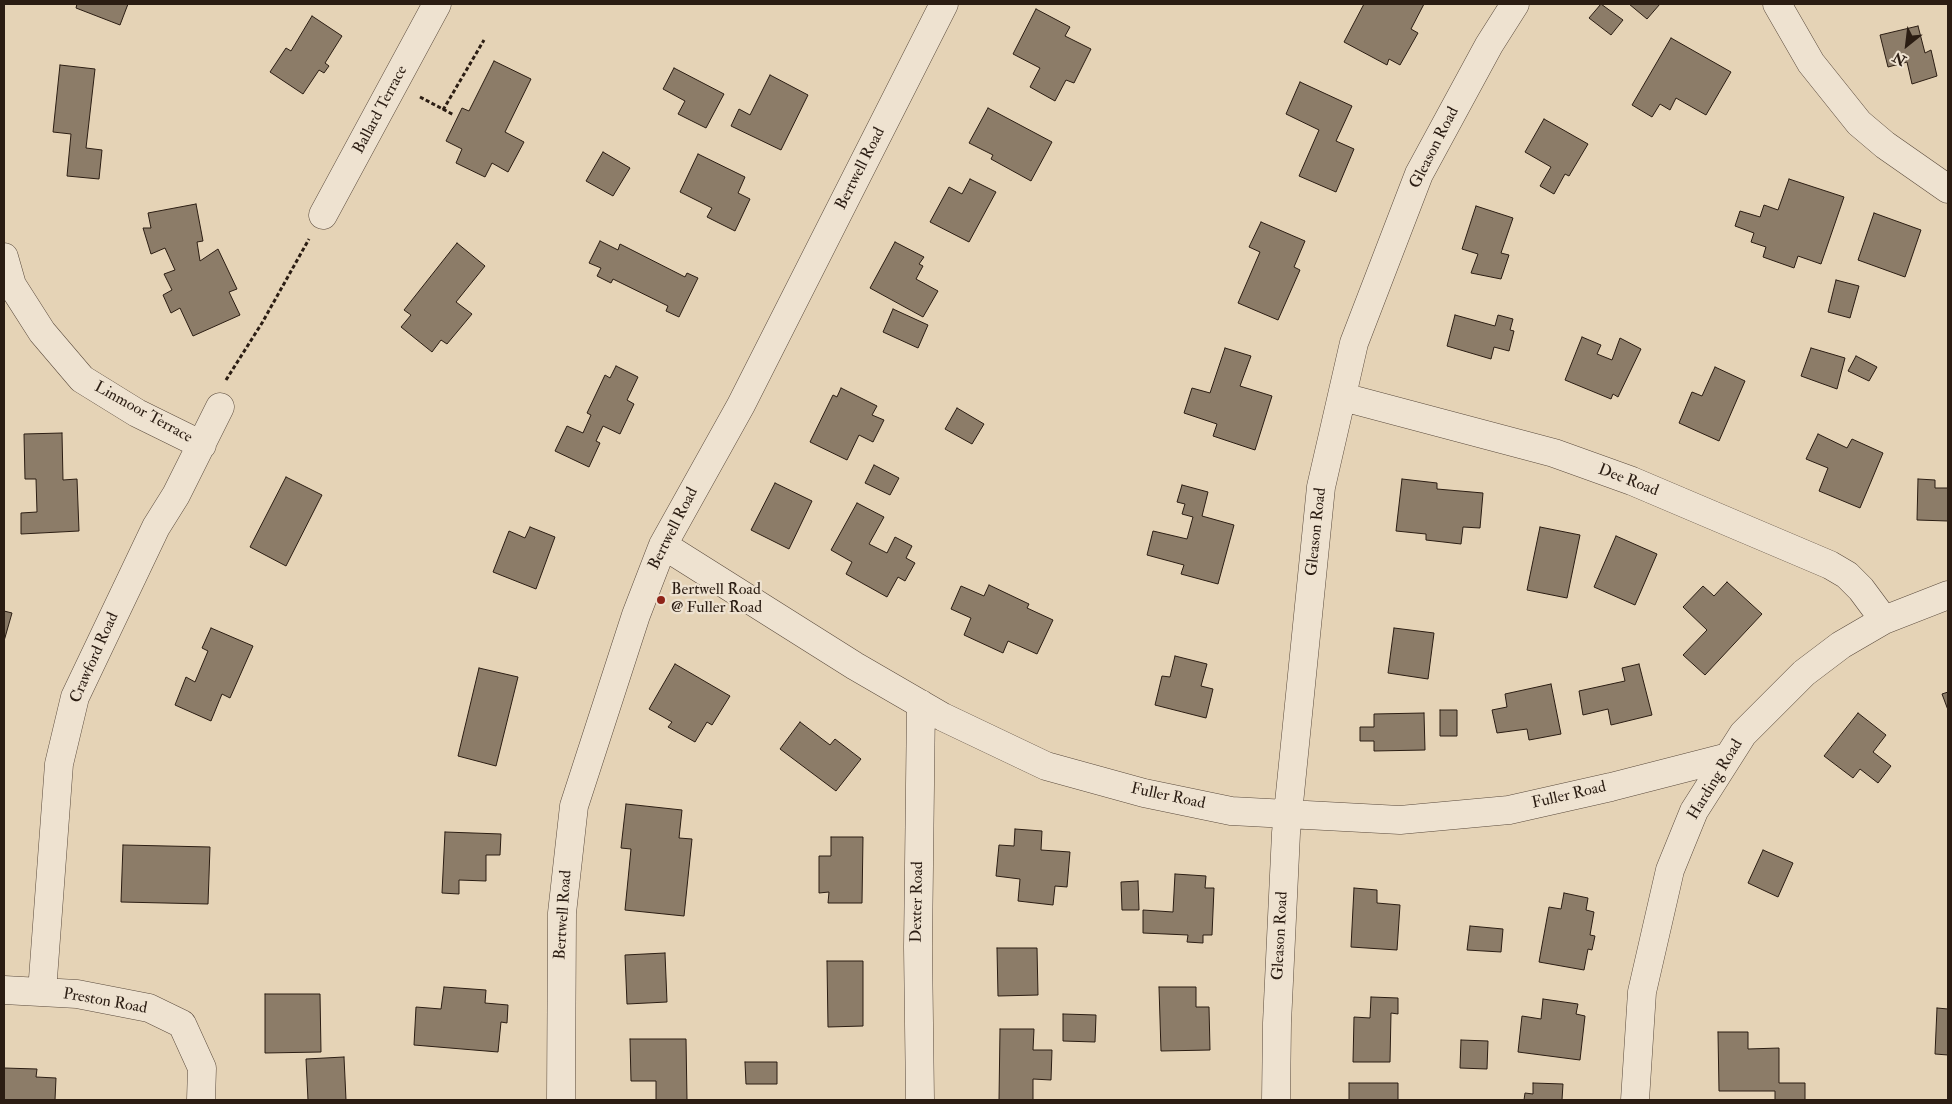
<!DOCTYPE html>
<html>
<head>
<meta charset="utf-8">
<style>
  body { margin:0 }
  #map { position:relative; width:1952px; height:1104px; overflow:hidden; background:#e5d3b6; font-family:"IM FELL Double Pica",serif }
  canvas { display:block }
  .frame { position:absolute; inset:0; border:5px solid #2b1d13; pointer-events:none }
  .north { position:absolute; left:1882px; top:20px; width:50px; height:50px; -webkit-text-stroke:4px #eee2d0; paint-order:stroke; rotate:209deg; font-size:14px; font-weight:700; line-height:20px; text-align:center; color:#2b1d13 }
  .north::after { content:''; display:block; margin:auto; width:18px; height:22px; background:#2b1d13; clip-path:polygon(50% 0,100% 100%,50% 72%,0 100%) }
</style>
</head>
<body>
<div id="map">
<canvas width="1952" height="1104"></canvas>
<div class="frame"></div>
<div class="north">N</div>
</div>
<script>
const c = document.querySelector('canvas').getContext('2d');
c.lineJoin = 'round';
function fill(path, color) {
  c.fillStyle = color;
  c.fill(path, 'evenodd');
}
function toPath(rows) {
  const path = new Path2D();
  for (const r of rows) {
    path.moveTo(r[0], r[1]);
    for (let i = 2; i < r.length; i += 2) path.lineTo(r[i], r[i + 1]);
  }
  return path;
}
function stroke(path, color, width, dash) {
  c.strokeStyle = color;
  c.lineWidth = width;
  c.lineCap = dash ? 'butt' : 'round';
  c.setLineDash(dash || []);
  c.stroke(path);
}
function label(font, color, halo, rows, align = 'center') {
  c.font = font + ' "IM FELL Double Pica",serif';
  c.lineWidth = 4.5;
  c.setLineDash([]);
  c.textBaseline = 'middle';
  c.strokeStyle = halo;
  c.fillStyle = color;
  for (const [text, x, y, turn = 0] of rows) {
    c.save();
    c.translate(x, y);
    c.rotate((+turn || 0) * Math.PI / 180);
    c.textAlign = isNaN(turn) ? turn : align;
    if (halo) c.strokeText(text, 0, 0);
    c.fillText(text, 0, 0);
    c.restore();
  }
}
const building = toPath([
  [77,4,128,4,120,25,76,8,77,4],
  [1364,4,1424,4,1411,29,1418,33,1400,65,1389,59,1387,65,1344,42,1364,4],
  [1601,4,1623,20,1611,35,1589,18,1601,4],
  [1629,4,1660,4,1647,19,1629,4],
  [1036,9,1070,27,1065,36,1091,49,1074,83,1066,80,1055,101,1030,87,1040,68,1013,54,1036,9],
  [312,16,342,36,325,63,329,66,324,73,319,70,303,94,270,72,286,48,291,51,312,16],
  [1918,26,1925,53,1931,50,1937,76,1912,84,1907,62,1888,67,1880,35,1918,26],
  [1671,38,1731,72,1706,115,1676,98,1670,110,1660,104,1652,117,1632,105,1671,38],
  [494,61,531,79,505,132,524,142,508,172,492,163,485,177,456,163,462,149,446,141,462,108,469,111,494,61],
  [60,65,95,69,86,148,102,150,99,179,67,176,71,134,53,132,60,65],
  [674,68,724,94,706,128,678,114,685,101,663,89,674,68],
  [770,75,808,95,781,150,731,126,739,109,750,115,770,75],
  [1300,82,1352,106,1336,141,1354,149,1336,192,1299,176,1319,130,1286,114,1300,82],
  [988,108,1052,142,1031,181,991,159,993,155,969,143,988,108],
  [1544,119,1588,144,1569,176,1565,174,1554,194,1540,186,1551,167,1525,152,1544,119],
  [603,152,630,168,613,196,586,181,603,152],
  [698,154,745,177,738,193,750,199,735,231,707,217,712,208,680,192,698,154],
  [970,179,996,192,969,242,930,222,949,187,962,194,970,179],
  [1789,179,1844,197,1821,264,1798,256,1794,268,1763,257,1766,247,1751,242,1754,233,1735,226,1740,211,1760,217,1764,205,1778,210,1789,179],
  [196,204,203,241,197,242,200,261,218,249,237,289,229,292,240,315,193,336,180,308,171,313,163,295,172,290,164,274,175,270,165,248,151,254,143,228,151,228,148,213,196,204],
  [1476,206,1513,218,1501,253,1509,255,1501,279,1471,273,1478,254,1462,249,1476,206],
  [1874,213,1921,230,1905,277,1858,260,1874,213],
  [1261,222,1305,241,1294,267,1300,270,1278,320,1238,303,1260,252,1249,247,1261,222],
  [600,241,618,250,620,244,685,277,687,273,698,278,679,317,666,311,668,306,613,279,611,283,597,276,601,268,589,263,600,241],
  [895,242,924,257,919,264,923,266,916,279,938,291,923,317,870,288,895,242],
  [457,243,485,266,456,302,472,314,447,344,441,340,432,352,401,327,411,315,404,310,457,243],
  [1836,280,1859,286,1850,318,1828,312,1836,280],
  [893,309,928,325,918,348,883,332,893,309],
  [1455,315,1495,326,1498,315,1513,319,1510,330,1514,331,1509,351,1494,347,1491,359,1447,346,1455,315],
  [1582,337,1601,345,1597,354,1612,360,1620,338,1641,349,1618,397,1613,394,1611,399,1565,380,1582,337],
  [1225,348,1251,356,1240,386,1272,396,1255,450,1213,436,1217,424,1184,413,1192,388,1210,393,1225,348],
  [1811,348,1845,358,1837,389,1801,376,1811,348],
  [1856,356,1877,367,1869,381,1848,371,1856,356],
  [616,366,638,377,627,400,634,404,620,434,603,426,596,441,600,443,589,467,555,451,567,426,583,433,591,415,587,413,605,375,610,378,616,366],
  [1715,367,1745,381,1719,441,1679,423,1692,392,1702,396,1715,367],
  [841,388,877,406,872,415,884,420,873,442,859,435,847,460,810,442,833,395,837,397,841,388],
  [957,408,984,424,972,444,945,429,957,408],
  [62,433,63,480,77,479,79,531,21,534,21,513,37,512,36,479,25,479,24,434,62,433],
  [1818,434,1847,448,1852,439,1883,453,1860,508,1819,491,1828,468,1806,459,1818,434],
  [874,465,899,478,890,495,865,483,874,465],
  [286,477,322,495,286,566,250,547,286,477],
  [1402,479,1437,483,1437,489,1483,493,1480,528,1463,527,1461,544,1426,540,1426,534,1396,531,1402,479],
  [1918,479,1935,480,1935,488,1948,488,1948,521,1917,520,1918,479],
  [775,483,812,501,789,549,751,530,775,483],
  [1182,485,1208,492,1202,516,1234,525,1218,584,1181,574,1184,565,1147,555,1153,531,1187,539,1193,517,1182,514,1185,504,1177,502,1182,485],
  [857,503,884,517,869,544,887,553,895,537,912,546,906,558,915,563,905,581,898,577,887,597,846,574,852,562,831,550,857,503],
  [530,527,555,537,536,589,493,572,509,531,525,538,530,527],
  [1540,527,1580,535,1567,598,1527,590,1540,527],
  [1616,536,1657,554,1635,605,1594,587,1616,536],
  [1727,582,1762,614,1705,675,1683,655,1707,630,1683,607,1703,586,1714,596,1727,582],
  [989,585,1029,604,1027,608,1053,620,1037,654,1008,641,1003,653,964,635,971,618,951,609,961,586,984,596,989,585],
  [4,611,12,613,4,641,4,611],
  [211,628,253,646,230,698,222,694,211,721,175,705,186,677,195,682,208,651,202,648,211,628],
  [1394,628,1434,633,1428,679,1388,673,1394,628],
  [1175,656,1207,664,1201,686,1213,689,1206,718,1155,705,1162,676,1170,677,1175,656],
  [675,664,730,696,712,725,707,722,695,742,668,727,672,722,649,709,675,664],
  [1639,664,1652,715,1611,725,1608,709,1583,715,1579,691,1625,681,1622,668,1639,664],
  [479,668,518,677,496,766,458,756,479,668],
  [1551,684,1561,734,1529,740,1527,729,1497,733,1492,710,1507,707,1505,694,1551,684],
  [1948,692,1948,710,1942,694,1948,692],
  [1440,710,1457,710,1457,736,1440,736,1440,710],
  [1424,713,1425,750,1374,751,1374,741,1360,741,1360,727,1374,727,1374,714,1424,713],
  [1858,713,1886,735,1873,752,1891,766,1878,783,1860,769,1853,778,1824,756,1858,713],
  [800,722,830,745,835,739,861,759,836,791,780,749,800,722],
  [626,804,682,810,679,838,692,839,684,916,625,910,631,849,621,848,626,804],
  [1015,829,1042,831,1041,850,1070,852,1067,887,1055,886,1053,905,1018,901,1020,879,996,876,999,845,1014,846,1015,829],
  [445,832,501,834,500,855,486,855,486,881,459,880,459,894,442,893,445,832],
  [831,837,863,837,862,903,828,903,829,892,819,893,819,856,831,856,831,837],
  [123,845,210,847,208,904,121,902,123,845],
  [1763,850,1793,863,1778,897,1748,883,1763,850],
  [1175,874,1206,876,1205,888,1214,888,1212,935,1203,935,1203,943,1187,942,1188,935,1143,933,1143,910,1173,912,1175,874],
  [1138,881,1139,910,1122,910,1121,882,1138,881],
  [1354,888,1377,890,1377,903,1400,905,1397,950,1351,947,1354,888],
  [1564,893,1588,898,1586,910,1594,912,1590,935,1595,936,1592,950,1588,949,1584,970,1539,962,1549,907,1561,909,1564,893],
  [1470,926,1503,929,1501,952,1467,950,1470,926],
  [997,948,1037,948,1038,995,998,996,997,948],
  [665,953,667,1002,627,1004,625,955,665,953],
  [827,961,863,961,863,1026,828,1027,827,961],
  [444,987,486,990,485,1003,508,1005,507,1023,501,1022,498,1052,414,1045,416,1007,441,1009,444,987],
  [1159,987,1196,987,1196,1007,1209,1007,1210,1050,1161,1051,1159,987],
  [265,994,320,994,321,1052,265,1053,265,994],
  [1371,997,1398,998,1398,1014,1391,1013,1390,1062,1353,1062,1354,1017,1370,1018,1371,997],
  [1543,999,1578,1004,1576,1014,1585,1016,1580,1060,1518,1052,1522,1016,1541,1019,1543,999],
  [1937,1008,1948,1009,1948,1055,1935,1054,1937,1008],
  [1063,1014,1096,1015,1095,1042,1063,1041,1063,1014],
  [1000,1029,1034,1029,1033,1050,1052,1050,1051,1080,1033,1079,1033,1100,999,1100,1000,1029],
  [1718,1032,1748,1032,1748,1049,1779,1048,1779,1083,1805,1083,1805,1100,1775,1100,1775,1091,1719,1091,1718,1032],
  [630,1039,686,1039,687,1100,656,1100,656,1081,631,1081,630,1039],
  [1461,1040,1488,1041,1487,1069,1460,1068,1461,1040],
  [344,1057,346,1100,308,1100,306,1059,344,1057],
  [745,1062,777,1062,777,1084,746,1084,745,1062],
  [4,1068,37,1069,36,1077,56,1078,55,1100,4,1100,4,1068],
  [1349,1083,1398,1083,1398,1100,1349,1100,1349,1083],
  [1533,1083,1563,1084,1562,1100,1524,1100,1525,1093,1533,1094,1533,1083]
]);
fill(building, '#8c7c68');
stroke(building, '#2b1d13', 1);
const minor = toPath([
  [323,215,437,4],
  [4,257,12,285,42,332,82,379,137,413,202,445],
  [1343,397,1554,453,1632,481,1830,565,1847,575,1861,589,1884,620],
  [663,545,855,666,943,717,1046,766,1144,793,1231,811,1400,820,1509,810,1611,787,1728,757],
  [4,990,77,994,149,1008,182,1024,202,1068,201,1100],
  [42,992,59,764,75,697,156,527,176,495,220,407],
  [561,1100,562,913,574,806,636,615,663,545,741,405,944,4],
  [920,1100,918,947,921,704],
  [1276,1100,1277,1023,1286,833,1321,487,1354,343,1419,174,1489,45,1515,4],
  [1635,1100,1642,992,1670,870,1694,811,1743,734,1804,673,1841,645,1884,620,1948,595]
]);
const tertiary = toPath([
  [1777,4,1811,63,1859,123,1885,145,1948,189]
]);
stroke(minor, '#5a4a3c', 29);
stroke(tertiary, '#5a4a3c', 29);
stroke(toPath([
  [420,97,454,115],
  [443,110,484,40],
  [226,380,262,323,309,239]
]), '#2b1d13', 3, [4, 2.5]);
stroke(minor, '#eee2d0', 28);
stroke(tertiary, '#eee2d0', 28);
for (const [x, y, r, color] of [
  [661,600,5,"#8f2418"]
]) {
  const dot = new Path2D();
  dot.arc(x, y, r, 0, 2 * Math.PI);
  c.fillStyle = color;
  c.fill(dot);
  stroke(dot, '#eee2d0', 2);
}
label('16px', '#2b1d13', '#eee2d0', [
  ["Ballard Terrace",381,110,-62],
  ["Gleason Road",1435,148,-63],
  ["Bertwell Road",861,169,-63],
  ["Linmoor Terrace",143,413,29],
  ["Dee Road",1628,481,21],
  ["Bertwell Road",674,529,-63],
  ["Gleason Road",1317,532,-84],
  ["Crawford Road",95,658,-66],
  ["Harding Road",1716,780,-59],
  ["Fuller Road",1569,796,-13],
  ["Fuller Road",1168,797,12],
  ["Dexter Road",918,902,-89],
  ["Bertwell Road",564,915,-86],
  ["Gleason Road",1281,936,-87],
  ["Preston Road",105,1002,10]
]);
label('16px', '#2b1d13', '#eee2d0', [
  ["Bertwell Road",671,591],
  ["@ Fuller Road",671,609]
], 'left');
</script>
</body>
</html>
